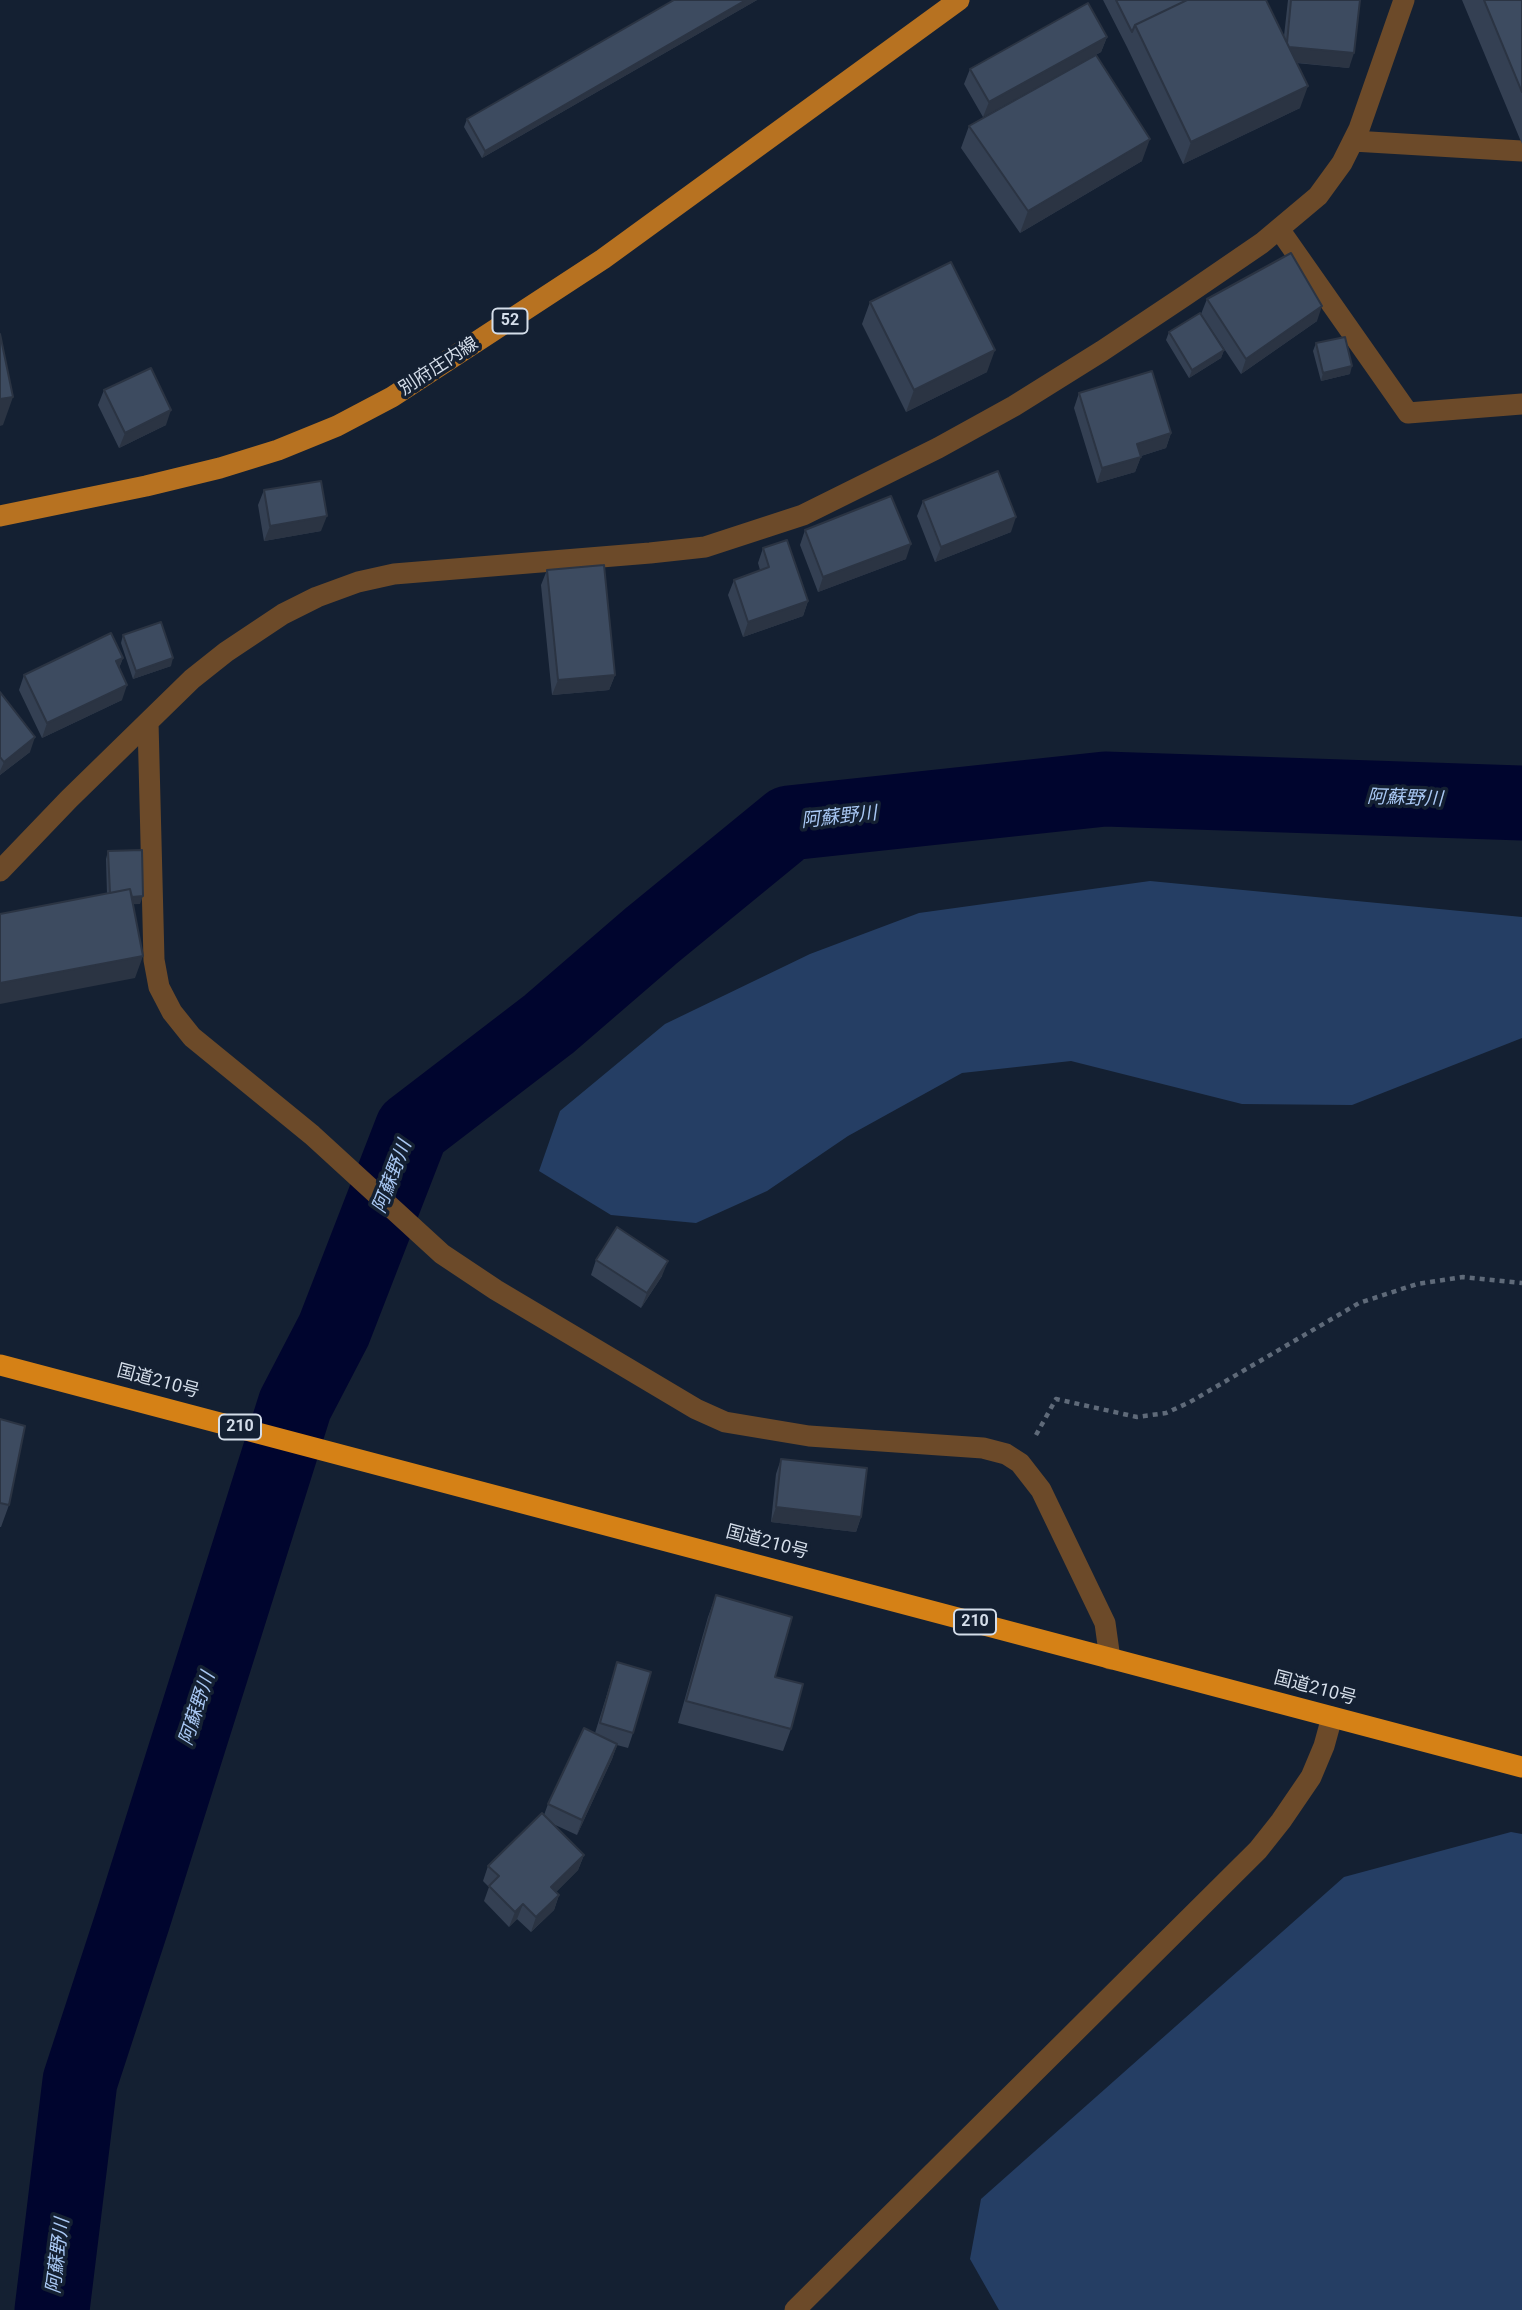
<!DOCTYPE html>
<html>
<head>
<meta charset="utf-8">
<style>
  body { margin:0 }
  canvas { display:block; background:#142032 }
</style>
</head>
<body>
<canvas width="1522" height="2310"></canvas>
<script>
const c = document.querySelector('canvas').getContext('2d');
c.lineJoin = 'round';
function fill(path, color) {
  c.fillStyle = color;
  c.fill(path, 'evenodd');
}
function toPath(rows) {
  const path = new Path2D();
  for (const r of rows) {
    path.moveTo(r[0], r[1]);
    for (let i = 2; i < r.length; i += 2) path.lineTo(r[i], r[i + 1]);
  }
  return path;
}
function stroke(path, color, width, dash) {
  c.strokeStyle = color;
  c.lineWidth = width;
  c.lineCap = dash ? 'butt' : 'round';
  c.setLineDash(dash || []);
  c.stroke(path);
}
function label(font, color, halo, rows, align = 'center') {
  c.font = font + ' Roboto,"Noto Sans JP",sans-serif';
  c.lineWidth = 7;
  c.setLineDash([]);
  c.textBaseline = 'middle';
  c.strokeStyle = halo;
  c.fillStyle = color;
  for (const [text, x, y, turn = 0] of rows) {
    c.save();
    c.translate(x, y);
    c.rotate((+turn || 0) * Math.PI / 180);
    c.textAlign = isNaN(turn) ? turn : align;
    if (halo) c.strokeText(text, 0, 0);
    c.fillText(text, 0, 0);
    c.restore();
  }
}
fill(toPath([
  [1150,881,1522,917,1522,1038,1352,1105,1242,1104,1071,1061,962,1073,848,1136,767,1191,696,1223,611,1215,539,1171,560,1111,665,1024,810,954,919,913],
  [1511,1832,1522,1834,1522,2310,999,2310,970,2259,981,2199,1344,1877]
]), '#253e64');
stroke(toPath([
  [52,2310,80,2081,133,1919,295,1405,334,1330,412,1129,549,1024,651,936,789,823,1105,789,1522,803]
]), '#00052e', 75);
stroke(toPath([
  [1036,1435,1056,1399,1137,1417,1166,1413,1190,1402,1359,1303,1417,1284,1463,1277,1522,1283]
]), '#5f6a79', 4.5, [5, 5]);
stroke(toPath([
  [1353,141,1522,151],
  [1279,229,1408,413,1522,404],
  [148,722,154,960,159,987,172,1012,192,1037,312,1135,442,1254,496,1290,696,1409,725,1422,809,1436,983,1448,1006,1454,1020,1463,1041,1490,1105,1623,1110,1659],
  [0,871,69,799,192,679,226,652,283,614,317,597,358,582,394,574,650,553,705,547,803,515,938,448,1014,406,1102,351,1186,295,1262,243,1318,196,1342,163,1359,129,1404,0],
  [795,2310,1258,1850,1281,1821,1311,1777,1324,1746,1332,1717]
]), '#6c4a29', 21);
stroke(toPath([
  [0,516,146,486,220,468,278,450,337,426,392,397,603,259,959,0]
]), '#b77221', 21);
stroke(toPath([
  [0,1365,1522,1767]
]), '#d58116', 21);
fill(toPath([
  [674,0,757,0,482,158,464,127,467,119],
  [1103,0,1266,0,1284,36,1288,0,1360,0,1349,68,1296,63,1300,108,1183,164,1127,47],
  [1462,0,1522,0,1522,144],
  [1107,37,1101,52,983,117,964,84,970,69],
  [969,126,1142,161,1020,233,961,148],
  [1207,299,1317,321,1241,374,1201,314],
  [870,302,987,372,906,412,862,324],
  [1169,332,1224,350,1221,358,1189,378,1166,340],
  [1316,343,1350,374,1321,381,1313,351],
  [104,390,166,425,119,448,98,405],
  [1079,393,1171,433,1166,448,1141,456,1135,472,1097,483,1074,408],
  [264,490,321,531,264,541,258,505],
  [923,501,1011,532,935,562,917,516],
  [805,530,906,559,818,592,800,545],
  [763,548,808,601,803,616,743,637,728,595,734,580,760,570,758,563],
  [547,570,615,675,609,690,552,695,541,585],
  [123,635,171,666,133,679,121,643],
  [123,658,119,668,122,700,42,738,19,690,24,675],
  [0,692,30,752,0,775],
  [108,851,140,904,133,904,135,978,107,894,106,859],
  [596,1260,662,1276,641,1308,591,1275],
  [0,1419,9,1505,1,1527,0,1527],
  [781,1459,861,1517,856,1532,771,1522,776,1474],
  [716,1595,775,1677,791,1729,783,1751,678,1723,708,1617],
  [617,1662,633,1733,628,1748,617,1745,612,1759,577,1835,553,1824,584,1855,578,1870,556,1892,559,1895,554,1910,531,1932,517,1919,509,1927,484,1901,489,1887,483,1881,488,1866,544,1815,548,1804,595,1733]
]), '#344053');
fill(toPath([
  [746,0,757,0,482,158,485,151],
  [1107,37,1101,52,983,117,989,102],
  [1287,46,1354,53,1349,68,1281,61],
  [1308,86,1300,108,1183,164,1191,142],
  [1150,139,1142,161,1020,233,1028,211],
  [1322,306,1317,321,1241,374,1246,359],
  [995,350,987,372,906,412,914,390],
  [1224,350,1221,358,1189,378,1192,370],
  [1352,366,1350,374,1321,381,1323,373],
  [13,397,3,425,0,426,0,399],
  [171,410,166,425,119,448,125,433],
  [1171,433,1166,448,1131,459,1137,444],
  [1141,457,1135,472,1097,483,1102,468],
  [327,516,321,531,264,541,270,526],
  [1016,517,1011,532,935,562,941,547],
  [911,544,906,559,818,592,823,577],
  [808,601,803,616,743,637,748,622],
  [123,658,117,673,116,661],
  [173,658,171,666,133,679,136,671],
  [615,675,609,690,552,695,558,680],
  [127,685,122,700,42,738,47,723],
  [35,737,30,752,0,775,0,771,4,762],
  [143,896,140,904,107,905,110,898],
  [143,956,135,978,0,1004,0,983],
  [668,1261,662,1276,641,1308,647,1293],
  [776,1507,861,1517,856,1532,771,1522],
  [617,1744,612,1759,577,1835,582,1820],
  [584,1855,578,1870,546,1902,551,1887],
  [559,1895,554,1910,531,1932,536,1917],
  [523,1904,517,1919,509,1927,515,1912]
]), '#2b3443');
const building = toPath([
  [674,0,746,0,485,151,467,119,674,0],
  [1116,0,1187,0,1135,25,1132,32,1116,0],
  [1187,0,1266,0,1308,86,1191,142,1135,25,1187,0],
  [1291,0,1360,0,1354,53,1289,47,1287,43,1291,0],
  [1484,0,1522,0,1522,92,1484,0],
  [1088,3,1107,37,989,102,970,69,1088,3],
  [1096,55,1150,139,1028,211,969,126,1096,55],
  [1291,253,1322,306,1246,359,1207,299,1291,253],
  [951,262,995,350,914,390,870,302,951,262],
  [1200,313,1224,350,1192,370,1169,332,1200,313],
  [0,334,13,397,0,399,0,334],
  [1345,337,1352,366,1323,373,1316,343,1345,337],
  [151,368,171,410,125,433,104,390,151,368],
  [1152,371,1171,433,1137,444,1141,457,1102,468,1079,393,1152,371],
  [998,471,1016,517,941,547,923,501,998,471],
  [321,481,327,516,270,526,264,490,321,481],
  [891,496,911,544,823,577,805,530,891,496],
  [787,540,808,601,748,622,734,580,769,567,763,548,787,540],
  [604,565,615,675,558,680,547,570,604,565],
  [161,622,173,658,136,671,123,635,161,622],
  [111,633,123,658,116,661,127,685,47,723,24,675,111,633],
  [0,692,35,737,4,762,0,757,0,692],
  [142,850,143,896,132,897,130,889,110,893,108,851,142,850],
  [130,889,143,956,0,983,0,914,130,889],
  [617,1227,668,1261,647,1293,596,1260,617,1227],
  [0,1419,25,1426,9,1505,0,1503,0,1419],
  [781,1459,867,1468,861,1517,776,1507,781,1459],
  [716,1595,792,1617,775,1677,803,1684,791,1729,686,1701,716,1595],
  [617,1662,651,1672,633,1733,600,1723,617,1662],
  [584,1728,617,1744,582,1820,548,1804,584,1728],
  [542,1813,584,1855,551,1887,559,1895,536,1917,523,1904,515,1912,489,1886,499,1876,488,1866,542,1813]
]);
fill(building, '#3d4b60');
stroke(building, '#2b3443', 2);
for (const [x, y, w] of [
  [510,321,35],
  [240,1427,42],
  [975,1622,42]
]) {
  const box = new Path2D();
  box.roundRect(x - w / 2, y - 12.5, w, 25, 5);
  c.fillStyle = '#142032';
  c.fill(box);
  stroke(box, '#d4dde9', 2);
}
label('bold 16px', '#d4dde9', null, [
  ["52",510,321],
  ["210",240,1427],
  ["210",975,1622]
]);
label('18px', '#d4dde9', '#142032', [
  ["別府庄内線",439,367,-33],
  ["国道210号",158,1382,15],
  ["国道210号",767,1543,15],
  ["国道210号",1315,1689,15]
]);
label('italic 19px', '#a9c8f4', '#142032', [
  ["阿蘇野川",1405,799,2],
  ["阿蘇野川",839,818,-6],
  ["阿蘇野川",393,1177,-69],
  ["阿蘇野川",198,1709,-72],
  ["阿蘇野川",59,2256,-83]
]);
</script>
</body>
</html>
